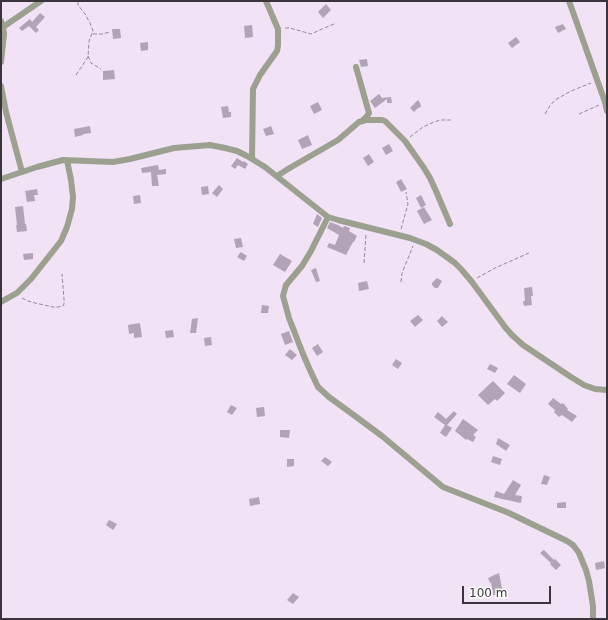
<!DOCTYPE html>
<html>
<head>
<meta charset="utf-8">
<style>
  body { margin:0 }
  #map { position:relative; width:608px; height:620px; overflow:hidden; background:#f1e2f6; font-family:"DejaVu Sans",sans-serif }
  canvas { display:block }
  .frame { position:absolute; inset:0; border:2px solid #3a343c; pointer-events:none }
  .scale { position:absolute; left:462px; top:586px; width:89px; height:18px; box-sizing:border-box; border:2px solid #3a343c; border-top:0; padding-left:5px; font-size:12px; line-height:14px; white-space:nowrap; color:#3a343c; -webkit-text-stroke:3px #fff; paint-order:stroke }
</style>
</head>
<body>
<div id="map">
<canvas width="608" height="620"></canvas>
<div class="frame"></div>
<div class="scale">100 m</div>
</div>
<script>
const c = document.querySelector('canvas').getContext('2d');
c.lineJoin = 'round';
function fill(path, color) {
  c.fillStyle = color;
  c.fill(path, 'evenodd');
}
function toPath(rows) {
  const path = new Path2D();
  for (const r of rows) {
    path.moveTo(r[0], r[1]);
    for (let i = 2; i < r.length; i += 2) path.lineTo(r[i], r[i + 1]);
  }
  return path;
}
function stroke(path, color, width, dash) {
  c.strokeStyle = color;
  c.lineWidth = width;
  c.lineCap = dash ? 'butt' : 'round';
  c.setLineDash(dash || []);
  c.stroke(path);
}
fill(toPath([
  [326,4,331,10,323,18,318,12],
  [40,13,45,17,36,27,39,30,36,33,29,26,22,31,19,28,30,19,32,22],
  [563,24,566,29,558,33,555,27],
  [252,25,253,37,245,38,244,26],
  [112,29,120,29,121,38,113,39],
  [516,37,520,42,512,48,508,43],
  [148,42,148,50,141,51,140,43],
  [367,59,368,66,361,67,359,60],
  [114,70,115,79,103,80,103,71],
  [379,94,382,98,391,97,392,103,387,103,387,99,375,108,370,101],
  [418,100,420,103,421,107,418,108,414,112,410,108],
  [318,102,322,110,314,114,310,106],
  [228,106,229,112,231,112,231,117,223,118,221,107],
  [90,126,91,133,83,134,83,135,75,137,74,129],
  [271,126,274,134,266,136,263,129],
  [308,135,312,145,302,149,298,140],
  [389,144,393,151,386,155,382,148],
  [369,154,374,162,368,166,363,158],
  [237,158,243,162,244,161,248,164,245,169,238,165,235,169,231,166],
  [158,165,159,170,166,169,166,174,157,175,159,186,152,186,151,172,142,173,141,168],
  [401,179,407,189,401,192,396,182],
  [219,185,223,189,217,197,212,193],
  [208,186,209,194,202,195,201,187],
  [37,189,38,195,34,195,35,201,27,202,25,191],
  [140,195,141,203,134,204,133,196],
  [421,195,426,205,421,208,416,198],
  [23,206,25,224,26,224,27,231,17,232,16,225,17,225,15,207],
  [424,207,432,220,424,224,417,211],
  [317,214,322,218,318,227,313,224],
  [330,222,338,225,343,228,344,226,350,228,349,231,357,236,354,242,353,242,346,255,327,247,329,243,335,245,339,235,327,228],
  [241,238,243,247,236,248,234,239],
  [241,252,247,256,244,261,237,257],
  [33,253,33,259,24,260,23,254],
  [280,254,292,261,285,272,273,265],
  [316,268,320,281,316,282,311,270],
  [437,278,442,281,438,288,435,288,432,285,432,283],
  [367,281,369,289,359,291,358,283],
  [532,287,533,296,531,296,532,305,524,306,523,301,525,301,524,288],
  [262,305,269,306,268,313,261,313],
  [418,315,423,320,415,327,410,321],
  [442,316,448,322,442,327,437,321],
  [198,318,196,333,190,333,192,319],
  [140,323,142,337,134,338,134,333,129,334,128,325],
  [173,330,174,337,166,338,165,331],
  [289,331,293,342,285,345,281,334],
  [211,337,212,345,205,346,204,338],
  [318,344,323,352,317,356,312,348],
  [290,349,297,355,292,360,285,355],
  [396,359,402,363,398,369,392,365],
  [490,364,498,368,495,373,487,369],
  [514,375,526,384,520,393,507,384],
  [493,381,505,393,497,401,495,399,488,405,478,395],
  [553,398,561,404,563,403,568,409,567,410,577,416,572,422,562,415,559,417,554,412,555,410,548,404],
  [231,405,237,408,232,415,227,412],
  [264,407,265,416,257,417,256,408],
  [454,411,457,414,447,425,452,428,446,437,440,433,445,425,434,417,438,412,446,419],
  [463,419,478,430,473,435,476,437,473,442,467,439,466,440,455,431],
  [280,430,290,430,289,438,280,437],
  [498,438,510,445,506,451,496,444],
  [493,456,502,459,500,465,491,462],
  [325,457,332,462,328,466,321,461],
  [287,459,294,459,294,466,287,467],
  [544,475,550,477,547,485,541,484],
  [513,480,521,485,515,495,522,496,521,503,502,499,494,497,496,491,504,494],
  [259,497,260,504,250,506,249,499],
  [566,502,566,508,557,508,557,503],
  [109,520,117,524,113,530,106,525],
  [544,550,554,560,555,559,561,565,556,570,550,564,551,563,540,553],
  [604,561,605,568,596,570,595,563],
  [499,573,503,594,493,595,491,582,490,583,488,578],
  [293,593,299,597,293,604,287,600]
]), '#b2a3b6');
stroke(toPath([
  [285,28,290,28,311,34,336,23],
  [93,34,102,34,110,32],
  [88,56,91,63,101,69],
  [76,75,88,57,89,41,93,31,90,23,85,14,78,5,78,1],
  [545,114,549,107,555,100,571,91,591,83],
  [579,114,599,105],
  [410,137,423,127,434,122,441,120,451,120],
  [401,229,408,204,406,192],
  [364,263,366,234],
  [477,278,495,268,529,253],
  [401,282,402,273,413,246],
  [22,298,28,301,35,303,53,307,58,307,63,306,64,304,64,299,62,274]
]), '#948997', 1, [4, 2]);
stroke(toPath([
  [569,1,605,102,607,111],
  [1,21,3,27,4,34,1,62],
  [3,27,41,1],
  [356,67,369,113,367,116,362,121],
  [1,86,6,112,22,172],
  [252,159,253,89,260,75,277,51,278,46,278,29,266,1],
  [277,176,288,169,338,140,359,122,366,120,382,120,385,121,405,141,424,168,430,178,436,191,450,224],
  [1,179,37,167,63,160,113,162,130,159,174,148,210,145,225,148,237,151,247,156,265,167,328,217,338,220,410,238,426,244,437,250,455,263,461,269,472,282,505,327,512,335,523,345,571,377,584,385,595,389,607,390],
  [328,217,311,251,302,266,286,285,283,296,289,318,303,354,310,370,318,387,329,397,355,416,382,436,443,487,509,513,567,541,573,545,579,553,586,570,589,581,593,606,593,619],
  [1,302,17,293,31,279,61,241,67,227,72,209,73,197,71,180,67,160]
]), '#9ca08f', 6);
</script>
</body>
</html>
